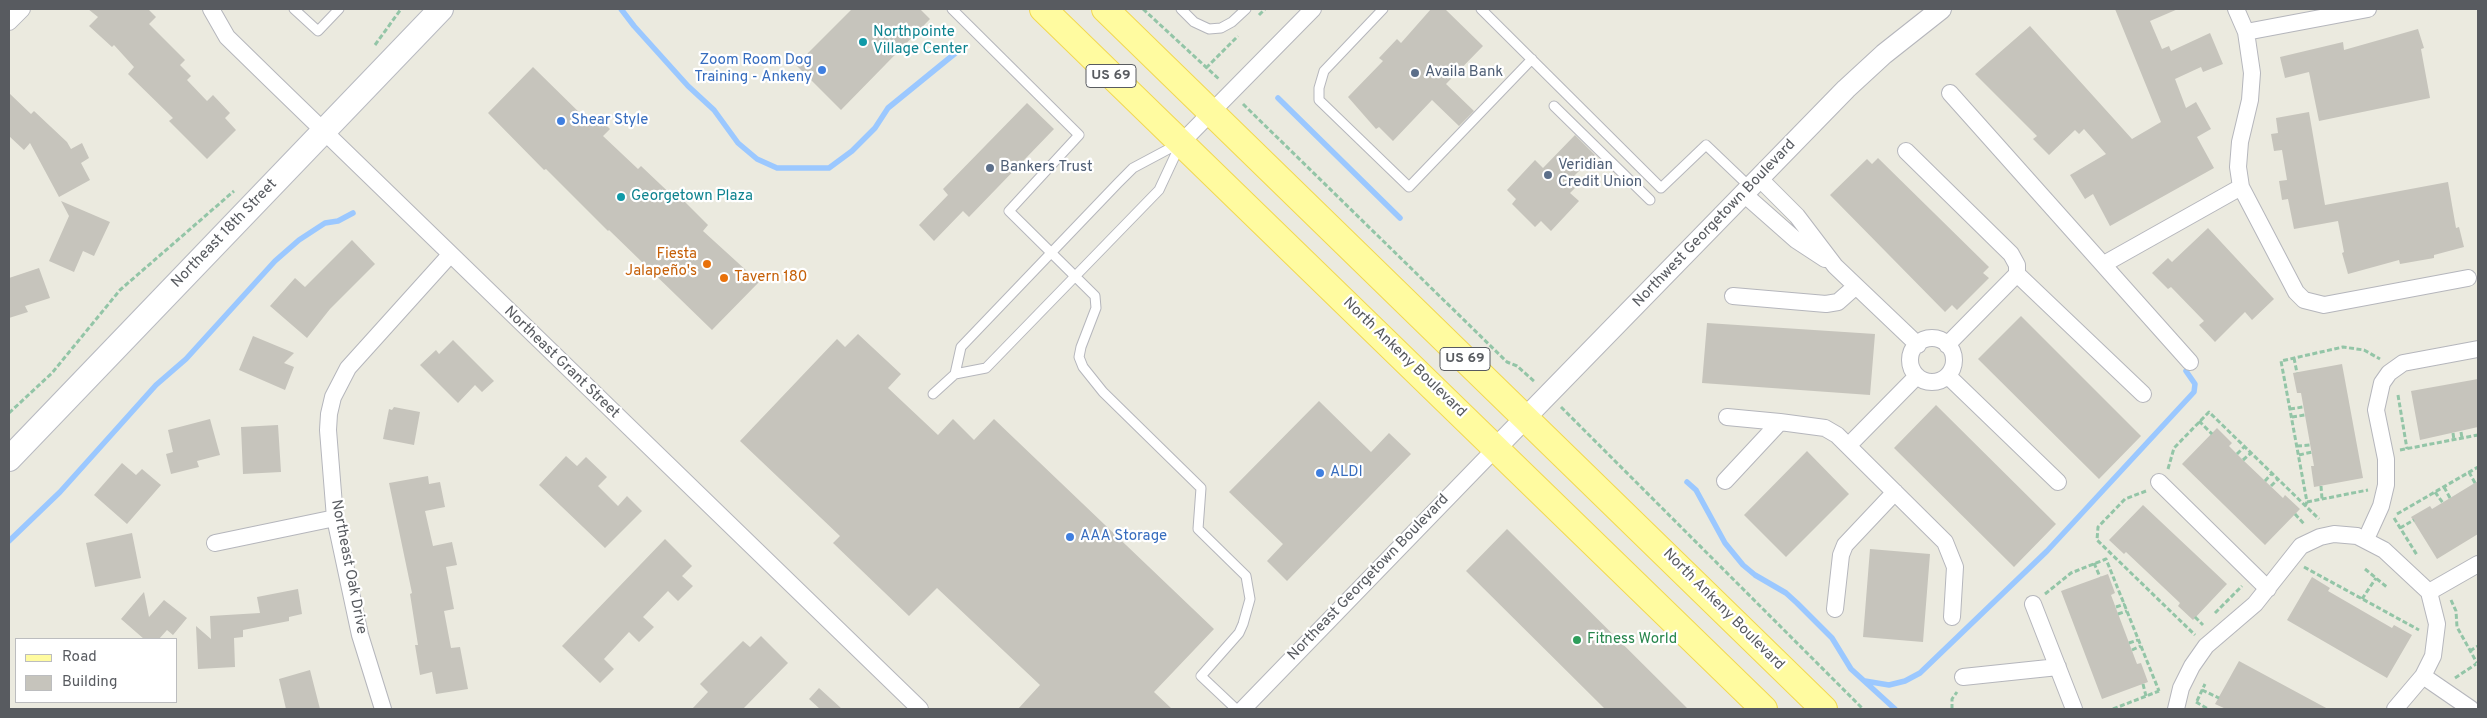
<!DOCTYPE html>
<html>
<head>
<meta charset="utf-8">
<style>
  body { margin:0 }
  #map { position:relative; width:2487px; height:718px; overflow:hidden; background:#ebeadf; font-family:Overpass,sans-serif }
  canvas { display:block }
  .frame { position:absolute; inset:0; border:10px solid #585b60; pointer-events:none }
  .legend { position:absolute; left:15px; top:638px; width:162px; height:65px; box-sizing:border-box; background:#fff; border:1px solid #bcbdbf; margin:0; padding:6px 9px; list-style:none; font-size:15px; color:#585b60 }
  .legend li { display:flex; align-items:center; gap:10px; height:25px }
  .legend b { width:25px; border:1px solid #bcbdbf }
</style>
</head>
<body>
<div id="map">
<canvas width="2487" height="718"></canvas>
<div class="frame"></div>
<ul class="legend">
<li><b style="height:6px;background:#fffba0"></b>Road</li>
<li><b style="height:14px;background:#c6c4bc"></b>Building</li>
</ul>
</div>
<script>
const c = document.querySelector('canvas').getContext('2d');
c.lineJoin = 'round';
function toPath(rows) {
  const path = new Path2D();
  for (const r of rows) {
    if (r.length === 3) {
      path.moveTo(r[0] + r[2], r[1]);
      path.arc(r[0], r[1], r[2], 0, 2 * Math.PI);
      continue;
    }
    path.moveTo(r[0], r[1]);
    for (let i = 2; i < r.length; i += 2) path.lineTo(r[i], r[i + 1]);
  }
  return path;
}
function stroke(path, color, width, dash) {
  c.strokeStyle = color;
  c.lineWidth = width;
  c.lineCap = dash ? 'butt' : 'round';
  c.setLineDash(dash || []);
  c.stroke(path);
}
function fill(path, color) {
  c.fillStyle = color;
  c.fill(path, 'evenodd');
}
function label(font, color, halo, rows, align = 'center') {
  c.font = font + ' Overpass,sans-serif';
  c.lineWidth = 4.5;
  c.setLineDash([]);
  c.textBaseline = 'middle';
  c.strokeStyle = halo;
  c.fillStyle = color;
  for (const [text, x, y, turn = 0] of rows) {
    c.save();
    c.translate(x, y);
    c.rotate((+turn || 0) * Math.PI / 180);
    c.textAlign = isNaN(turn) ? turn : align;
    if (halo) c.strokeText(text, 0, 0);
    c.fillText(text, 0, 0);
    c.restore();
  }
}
stroke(toPath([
  [621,9,634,26,688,86,714,110,738,143,757,159,777,168,829,168,852,151,875,128,888,108,958,51],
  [1278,98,1400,218],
  [1687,482,1696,490,1725,543,1743,565,1755,575,1786,593,1797,603,1832,638,1851,669,1895,709],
  [9,541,60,492,156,385,186,359,275,261,299,240,325,223,338,221,353,213],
  [1865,681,1889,685,1905,681,1920,673,1971,624,2047,551,2194,392,2195,384,2186,371]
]), '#9bc8ff', 5.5);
fill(toPath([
  [88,9,148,9,156,17,149,24,185,60,180,65,191,76,187,80,207,101,213,95,230,113,225,118,236,130,207,159,169,121,173,118,128,74,134,67,114,45,112,47,89,26,98,17],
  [852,9,920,9,930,19,841,110,796,65],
  [1431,9,1445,9,1483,46,1446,84,1474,111,1459,126,1432,100,1393,141,1379,127,1376,129,1348,97,1383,61,1379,58,1397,39,1401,43],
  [2115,9,2178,9,2150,21,2162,49,2169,46,2171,51,2210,33,2223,64,2203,72,2201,67,2175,79,2186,108,2196,102,2211,129,2197,137,2214,168,2110,226,2093,194,2085,199,2070,175,2106,154,2084,129,2079,134,2075,130,2049,155,2033,139,2037,136,1975,74,2030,26,2132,139,2161,122],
  [2418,29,2424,48,2421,49,2430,98,2319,121,2309,72,2285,78,2280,57,2343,42,2344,50],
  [533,67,588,121,595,114,610,129,603,136,638,169,641,166,679,202,682,199,708,225,703,231,759,282,712,330,609,230,608,231,546,169,544,170,488,113],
  [9,93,31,114,34,111,67,142,71,149,82,143,89,158,81,163,90,180,59,197,30,143,24,150,9,136],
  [1027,103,1054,129,969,217,963,211,934,241,919,225,948,195,943,189],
  [2309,112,2325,205,2448,182,2456,228,2459,227,2464,247,2434,255,2434,258,2400,264,2399,260,2348,274,2342,253,2344,252,2338,221,2294,229,2288,199,2282,200,2279,181,2287,180,2282,150,2274,151,2271,134,2278,133,2276,118],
  [1575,135,1595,155,1568,182,1575,188,1570,193,1579,201,1551,231,1541,221,1535,227,1512,204,1516,199,1507,190,1535,160,1543,168],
  [1878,158,1989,267,1983,273,1989,278,1957,310,1952,305,1945,312,1830,195,1867,159,1872,164],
  [61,201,110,222,94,256,83,251,74,272,49,261,69,216],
  [2208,228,2274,299,2252,320,2245,312,2215,342,2199,325,2204,321,2171,287,2168,289,2152,273,2168,258,2172,262],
  [352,240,375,264,330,309,307,338,270,306,295,278,305,287],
  [39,268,50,298,25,306,28,312,9,318,9,278],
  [2021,316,2141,436,2099,479,1978,359],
  [1707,323,1875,334,1870,395,1702,383],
  [858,334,901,374,888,388,938,435,953,419,974,440,994,419,1214,629,1154,692,1172,709,1018,709,1040,685,937,588,909,616,833,543,840,536,740,441,837,339,845,347],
  [253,336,294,353,284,363,294,367,285,390,239,370],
  [453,340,494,381,482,392,475,385,458,403,420,365,436,350,439,354],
  [2342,364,2363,478,2314,487,2311,466,2314,466,2301,393,2297,393,2293,373],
  [2478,379,2478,427,2420,440,2411,391],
  [1319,401,1371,452,1389,433,1411,454,1287,581,1267,561,1283,544,1229,492],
  [1936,405,2056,524,2014,567,1894,448],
  [394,407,420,412,414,445,383,439,389,409,392,410],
  [210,419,220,455,197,461,199,467,171,474,166,454,173,452,168,430],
  [278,425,281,472,243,474,241,427],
  [2217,428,2232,443,2229,446,2243,460,2283,498,2285,495,2300,509,2265,545,2182,464],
  [1807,451,1849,494,1786,557,1744,515],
  [566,456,577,466,586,457,607,477,598,486,618,506,627,496,642,511,605,548,539,485],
  [122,463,136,475,142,469,161,485,127,524,94,495],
  [428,476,429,484,440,482,445,507,425,511,433,546,452,542,457,565,446,567,454,609,444,611,451,648,460,647,468,689,436,694,432,672,420,675,415,645,418,645,410,594,412,593,389,483],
  [2478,481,2478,534,2437,559,2411,517,2430,506,2432,509],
  [2143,505,2227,584,2193,620,2178,606,2180,603,2126,552,2124,554,2109,540],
  [1507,529,1688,709,1605,709,1466,571],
  [132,533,141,578,95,587,86,543],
  [665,539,692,566,682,576,693,586,678,601,668,591,643,617,654,627,639,642,629,632,604,659,614,669,600,683,562,646],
  [1870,549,1930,554,1923,642,1863,637],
  [2108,574,2115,593,2111,595,2137,664,2141,663,2148,682,2102,699,2061,591],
  [2312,577,2330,588,2328,591,2392,628,2394,625,2412,635,2387,678,2287,620],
  [298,589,302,614,289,617,289,621,243,630,243,637,234,638,235,667,198,669,196,626,211,639,210,616,260,613,257,597],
  [144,592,149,617,164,600,187,618,173,635,167,630,159,639,144,639,121,619],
  [761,636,788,663,743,709,692,709,708,692,700,684,743,641,750,647],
  [2239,661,2328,709,2226,709,2215,704],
  [310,670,320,709,286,709,279,679],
  [819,688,842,709,820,709,809,699]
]), '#c6c4bc');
const service = toPath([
  [294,9,318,31,339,9],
  [952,9,1079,135,1009,211,1095,296,1096,308,1081,347,1079,357,1083,367,1103,392,1201,488,1198,529,1246,576,1250,599,1243,624,1239,633,1201,676,1236,709],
  [1181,9,1194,22,1209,29,1221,28,1232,22,1246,9],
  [1383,9,1324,71,1319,88,1319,100,1409,187,1532,59],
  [1481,9,1661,188,1706,145,1751,188],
  [1554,106,1650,200],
  [955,374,961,347,1118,183,1133,168,1178,144],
  [933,394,955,374,986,368,1159,190,1180,145]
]);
const minor = toPath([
  [211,9,227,37,270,79,920,709],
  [2236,9,2246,32,2252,73,2250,100,2240,142,2238,167,2241,187,2296,292,2304,300,2324,305,2468,278],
  [9,22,22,9],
  [2246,32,2368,9],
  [1950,93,2190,362],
  [1181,143,1313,9],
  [1906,151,2011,254,2017,265,2017,274,2143,394],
  [1760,179,1797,216,1835,266,1918,345],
  [1745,195,1796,240,1825,259],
  [2104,264,2241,187],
  [1733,296,1826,304,1838,302,1856,286],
  [1932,360,22],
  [1947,345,2017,274],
  [1948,376,2058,482],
  [1727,417,1780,422],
  [1849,445,1917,376],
  [1725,481,1780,422,1825,428,1837,435,1945,542,1955,567,1952,617],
  [2159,482,2268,589],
  [2366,539,2381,506,2386,485,2386,459,2376,410,2382,383,2389,373,2403,363,2478,349],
  [215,543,335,518],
  [2429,592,2478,564],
  [2033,604,2074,709],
  [1835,609,1841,555,1845,545,1895,492],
  [2423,676,2471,709],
  [1963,677,2058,667],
  [383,709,360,635,335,518,328,430,329,414,333,397,348,368,449,256],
  [1243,709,1496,448],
  [2176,709,2181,688,2192,666,2206,646,2255,604,2301,546,2320,537,2334,534,2357,536,2384,550,2429,592,2437,624,2433,656,2423,676,2395,709]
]);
const tertiary = toPath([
  [1496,448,1846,89,1884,54,1941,9]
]);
const secondary = toPath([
  [9,459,441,9]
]);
const primary = toPath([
  [1043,9,1764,709],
  [1105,9,1824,709]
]);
stroke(service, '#b5b6bc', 11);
stroke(minor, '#b5b6bc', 18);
stroke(tertiary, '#b5b6bc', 22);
stroke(secondary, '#b8bac1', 26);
stroke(primary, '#f2d851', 28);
stroke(toPath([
  [1143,9,1220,80],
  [1259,15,1265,9],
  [375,45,401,9],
  [1206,68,1238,36],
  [1243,104,1507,362,1517,366,1535,382],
  [2294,358,2297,373],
  [2398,395,2407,449],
  [1561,407,1863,709],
  [2290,409,2303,407],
  [9,413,52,373,120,290,234,191],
  [2292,417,2305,415],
  [2199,421,2212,434],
  [2461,432,2462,438],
  [2453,433,2454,440],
  [2297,446,2311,445],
  [2400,450,2478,435],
  [2237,454,2244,447],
  [2299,455,2312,452],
  [2243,460,2251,453],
  [2168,469,2174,448,2209,412,2319,519],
  [2469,472,2475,483],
  [2265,481,2272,473],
  [2271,486,2278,479],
  [2321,486,2322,499],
  [2444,487,2450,498],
  [2146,491,2125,499,2098,527,2097,540,2195,635],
  [2435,492,2443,503],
  [2307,502,2368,490],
  [2305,506,2307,502,2281,361,2343,347,2364,350,2380,359],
  [2295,514,2304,524],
  [2397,514,2478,467],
  [2394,518,2417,555],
  [2400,528,2414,520],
  [2094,563,2100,577],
  [2304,567,2419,630],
  [2365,569,2388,588],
  [2045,594,2071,573,2106,559,2159,691],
  [2362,599,2376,578],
  [2451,600,2456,611,2457,627,2477,663],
  [2116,607,2125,604],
  [2215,613,2242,586],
  [2118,614,2127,611],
  [2195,617,2203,625],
  [2129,643,2138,640],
  [2132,650,2141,646],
  [2470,651,2478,646],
  [2455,678,2476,664],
  [2143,684,2146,696],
  [2202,690,2219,698],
  [2197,701,2205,684],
  [2196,702,2208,709],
  [1952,709,1952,699,1957,692],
  [2113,709,2159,691]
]), '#93c5a7', 3, [5, 2.5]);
stroke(service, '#fff', 9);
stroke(minor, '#fff', 16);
stroke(tertiary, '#fff', 20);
stroke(secondary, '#fff', 24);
stroke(primary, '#fffba0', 26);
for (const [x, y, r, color] of [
  [863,42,5,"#0f9aa8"],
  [822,70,5,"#3f7fe0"],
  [1415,73,5,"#5c6f8a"],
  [561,121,5,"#3f7fe0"],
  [990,168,5,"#5c6f8a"],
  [1548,175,5,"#5c6f8a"],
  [621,197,5,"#0f9aa8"],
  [707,264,5,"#e8710a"],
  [724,278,5,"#e8710a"],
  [1320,473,5,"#3f7fe0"],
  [1070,537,5,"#3f7fe0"],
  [1577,640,5,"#2e9e5b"]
]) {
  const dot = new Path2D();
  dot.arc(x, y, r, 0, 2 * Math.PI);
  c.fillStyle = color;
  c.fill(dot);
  stroke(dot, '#fff', 2);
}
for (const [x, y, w] of [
  [1111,76,50],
  [1465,359,50]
]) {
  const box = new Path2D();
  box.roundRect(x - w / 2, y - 11.5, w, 23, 4);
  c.fillStyle = '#fff';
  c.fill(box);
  stroke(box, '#585b60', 1);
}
label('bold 14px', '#585b60', null, [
  ["US 69",1111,76],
  ["US 69",1465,359]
]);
label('15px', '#0d838f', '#fff', [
  ["Northpointe",873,33],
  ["Village Center",873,50],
  ["Georgetown Plaza",631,197]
], 'left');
label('15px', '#366cbe', '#fff', [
  ["Zoom Room Dog",812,61,"right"],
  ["Training - Ankeny",812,78,"right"],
  ["Shear Style",571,121],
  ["ALDI",1330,473],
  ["AAA Storage",1080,537]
], 'left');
label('15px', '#4e5e75', '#fff', [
  ["Availa Bank",1425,73],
  ["Veridian",1558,166],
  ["Credit Union",1558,183],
  ["Bankers Trust",1000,168]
], 'left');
label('15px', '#585b60', '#fff', [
  ["Northwest Georgetown Boulevard",1715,224,-46],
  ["Northeast 18th Street",225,234,-46],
  ["North Ankeny Boulevard",1404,358,44],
  ["Northeast Grant Street",561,363,44],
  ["Northeast Oak Drive",348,567,79],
  ["Northeast Georgetown Boulevard",1369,578,-46],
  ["North Ankeny Boulevard",1723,610,45]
]);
label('15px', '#c56008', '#fff', [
  ["Fiesta",697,255],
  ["Jalapeño's",697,272],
  ["Tavern 180",734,278,"left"]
], 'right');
label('15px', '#27864d', '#fff', [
  ["Fitness World",1587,640]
], 'left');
</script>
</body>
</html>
